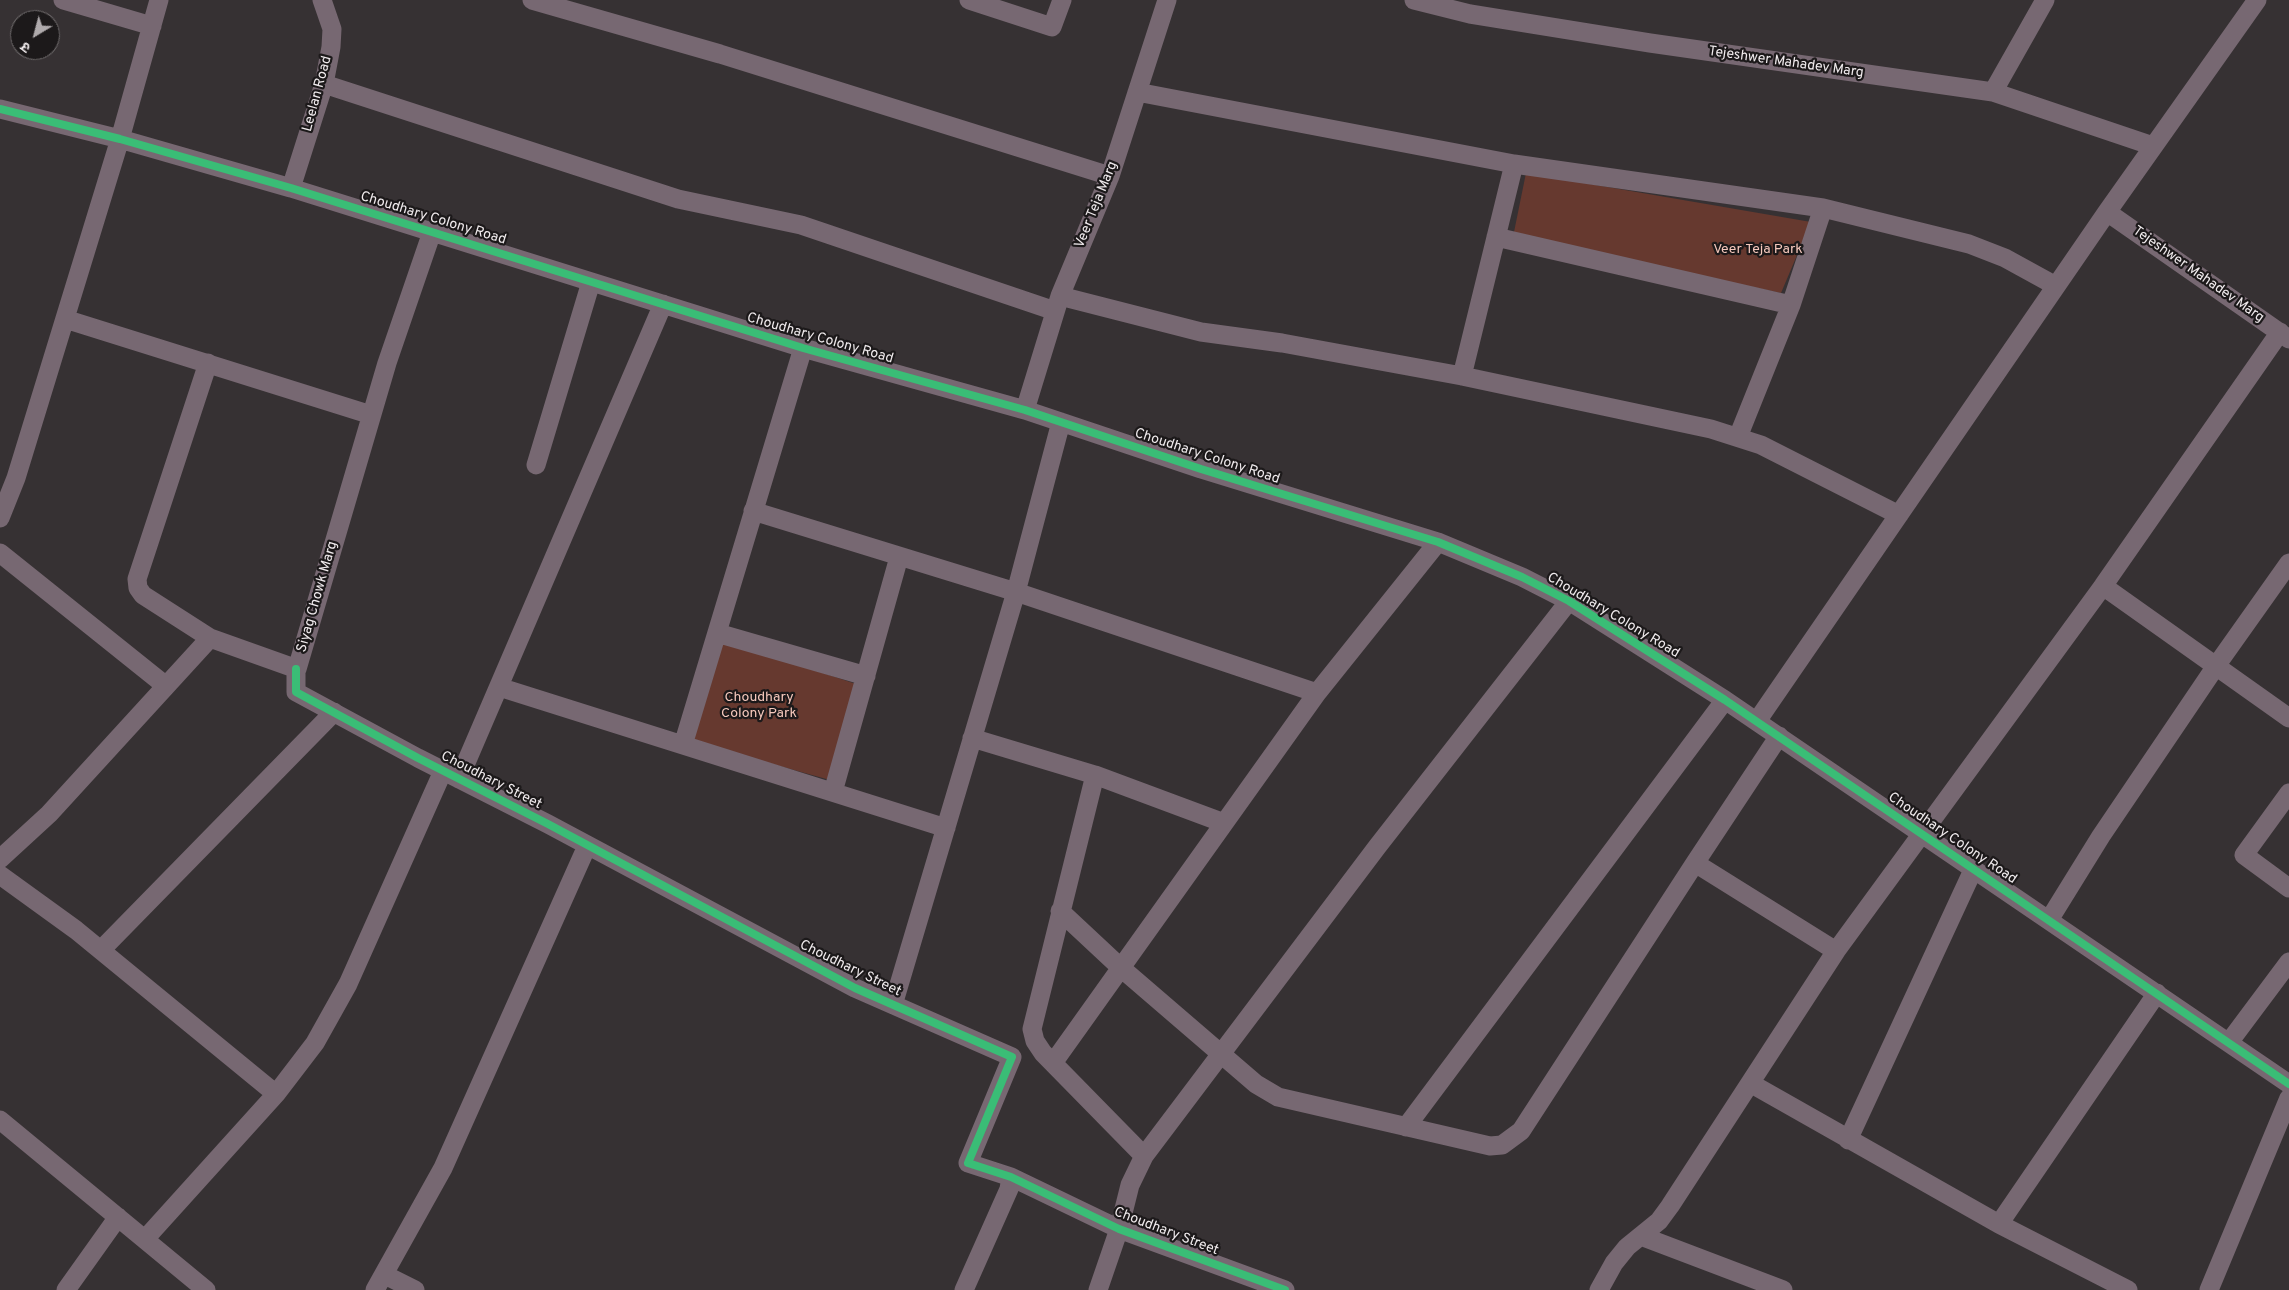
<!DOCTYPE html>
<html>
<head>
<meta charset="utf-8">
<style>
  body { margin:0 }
  #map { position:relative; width:2289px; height:1290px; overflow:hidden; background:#363133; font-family:Overpass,"Noto Sans Devanagari",sans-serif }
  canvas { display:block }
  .north { position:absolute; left:10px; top:10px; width:50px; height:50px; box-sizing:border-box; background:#1c191a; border:1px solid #716d6e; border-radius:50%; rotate:217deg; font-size:14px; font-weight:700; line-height:20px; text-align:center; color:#f0ebed }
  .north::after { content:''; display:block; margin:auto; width:18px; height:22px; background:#afaaac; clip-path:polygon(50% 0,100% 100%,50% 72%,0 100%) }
</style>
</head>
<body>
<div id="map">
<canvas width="2289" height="1290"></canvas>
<div class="north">उ</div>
</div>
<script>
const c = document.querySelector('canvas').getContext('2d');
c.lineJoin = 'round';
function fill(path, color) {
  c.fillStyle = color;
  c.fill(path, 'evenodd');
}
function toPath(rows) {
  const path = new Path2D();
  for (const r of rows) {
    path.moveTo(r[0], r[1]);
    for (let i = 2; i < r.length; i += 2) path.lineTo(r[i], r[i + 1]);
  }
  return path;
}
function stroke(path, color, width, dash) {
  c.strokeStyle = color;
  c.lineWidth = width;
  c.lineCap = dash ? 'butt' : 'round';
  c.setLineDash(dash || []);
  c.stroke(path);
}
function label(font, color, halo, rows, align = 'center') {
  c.font = font + ' Overpass,sans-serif';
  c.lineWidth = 4.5;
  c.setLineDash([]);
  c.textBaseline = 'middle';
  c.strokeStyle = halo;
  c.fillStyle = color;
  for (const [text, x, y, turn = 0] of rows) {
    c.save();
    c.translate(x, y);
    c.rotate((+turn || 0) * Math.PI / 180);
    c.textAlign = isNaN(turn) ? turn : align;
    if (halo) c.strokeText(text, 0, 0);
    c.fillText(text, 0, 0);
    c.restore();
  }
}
fill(toPath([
  [1526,173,1811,222,1781,293,1513,237],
  [721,639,856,684,830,780,693,742]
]), '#66392f');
stroke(toPath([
  [63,0,152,26],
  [532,0,720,54,1110,176],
  [969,0,1052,27,1062,0],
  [1414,0,1470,14,1650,43,1993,92,2153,146],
  [324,84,678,199,801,225,1055,311],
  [1137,92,1514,164,1823,208,1969,244,2005,258,2056,286],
  [1993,92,2045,0],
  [0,109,120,139,291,188,803,348,1025,410,1201,469,1438,542,1522,577,1569,601,1725,700,2289,1084],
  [291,188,324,84,331,47,332,29,322,0],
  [2107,212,2289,339],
  [1496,237,1791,305],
  [1060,296,1201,332,1282,343,1462,376,1711,429,1761,445,1899,515],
  [65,319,365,413],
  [208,363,137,579,138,588,143,595,210,638],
  [1462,376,1514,164],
  [1025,410,1060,296,1110,176,1167,0],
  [1738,437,1791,305,1823,208],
  [536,465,591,282],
  [753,511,1016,592,1317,693],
  [0,518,16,478,120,139,159,0],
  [0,553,166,686],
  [2103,586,2289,718],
  [717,633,866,676],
  [296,669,296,692,418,758,548,824,855,988,1012,1057,968,1163,1011,1177,1119,1229,1285,1290],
  [499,687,946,828],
  [1757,721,2107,212,2257,0],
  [972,738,1095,775,1224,823],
  [683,745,803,348],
  [1095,775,1032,1029,1035,1041,1043,1053,1144,1156],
  [459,779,663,304],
  [833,792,899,557],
  [2289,793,2244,855,2289,888],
  [0,859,49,814,210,638,297,669,387,363,432,232],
  [1695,863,1836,951],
  [0,875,76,930,276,1094],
  [1060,911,1120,967,1256,1084,1278,1097,1490,1146,1502,1145,1521,1131,1695,863,1779,736],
  [2049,920,2101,836,2216,666,2289,563],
  [101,950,334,712],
  [893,1005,1016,592,1061,422],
  [2230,1041,2289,962],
  [1053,1063,1317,693,1438,542],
  [1750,1083,1999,1224,2128,1290],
  [0,1120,206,1290],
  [1406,1127,1725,700],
  [1848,1140,1974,868],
  [1999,1224,2157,993],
  [1641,1236,1783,1290],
  [145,1239,276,1094,315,1043,348,984,443,771],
  [385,1275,415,1290],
  [66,1290,118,1217],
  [375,1290,443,1168,587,846],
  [964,1290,1009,1189,1011,1177],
  [1098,1290,1119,1229,1130,1185,1144,1156,1377,847,1569,601],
  [1599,1290,1614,1263,1627,1247,1659,1221,1670,1206,1836,951,2103,586,2280,332],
  [2209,1290,2289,1098]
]), '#776872', 19);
stroke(toPath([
  [0,109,120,139,291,188,803,348,1025,410,1201,469,1438,542,1522,577,1569,601,1725,700,2289,1084],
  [296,669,296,692,418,758,548,824,855,988,1012,1057,968,1163,1011,1177,1119,1229,1285,1290]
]), '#3abd76', 8);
label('14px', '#f0ebed', '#1c191a', [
  ["Tejeshwer Mahadev Marg",1786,63,8],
  ["Leelan Road",318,94,-75],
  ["Veer Teja Marg",1097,205,-68],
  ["Choudhary Colony Road",433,219,17],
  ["Tejeshwer Mahadev Marg",2198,275,35],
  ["Choudhary Colony Road",820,339,16],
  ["Choudhary Colony Road",1207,457,18],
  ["Siyag Chowk Marg",318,597,-74],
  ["Choudhary Colony Road",1613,616,31],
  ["Choudhary Street",491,781,27],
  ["Choudhary Colony Road",1952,839,34],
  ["Choudhary Street",850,969,26],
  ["Choudhary Street",1166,1232,21]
]);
label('14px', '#f6c9bd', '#1c191a', [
  ["Veer Teja Park",1758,250],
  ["Choudhary",759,698],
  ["Colony Park",759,714]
]);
</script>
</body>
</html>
